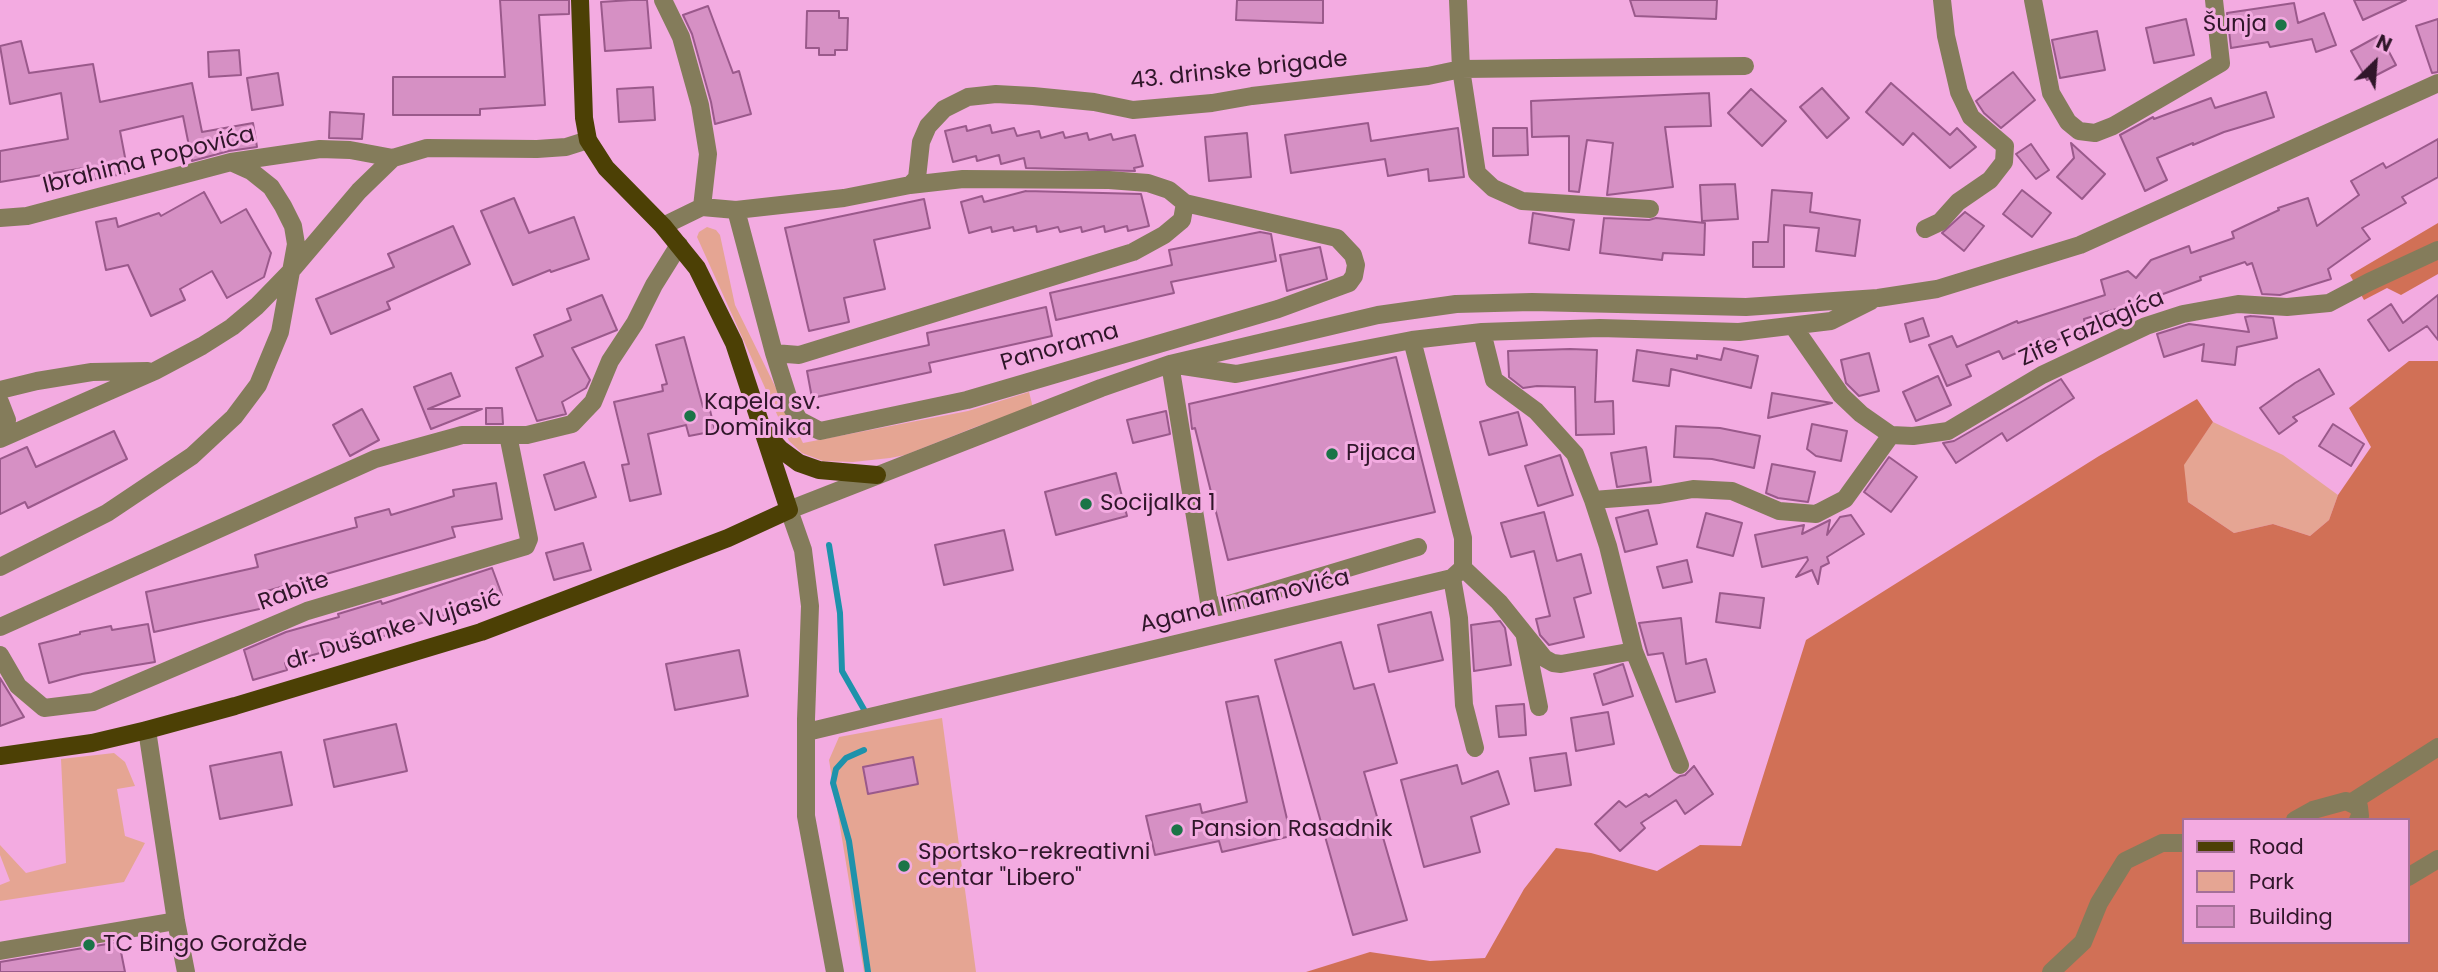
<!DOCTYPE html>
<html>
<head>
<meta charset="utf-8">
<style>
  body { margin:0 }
  #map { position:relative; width:2438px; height:972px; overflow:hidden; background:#f3abe1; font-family:Poppins,sans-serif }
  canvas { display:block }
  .legend { position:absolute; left:2182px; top:818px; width:228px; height:126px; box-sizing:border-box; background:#f3abe1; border:2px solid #a56f98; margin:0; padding:9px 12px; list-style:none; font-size:21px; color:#30162a }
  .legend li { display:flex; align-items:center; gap:14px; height:35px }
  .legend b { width:35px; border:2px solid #a56f98 }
  .north { position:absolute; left:2340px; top:28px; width:70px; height:70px; -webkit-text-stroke:5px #f3abe1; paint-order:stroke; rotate:25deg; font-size:19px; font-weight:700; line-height:28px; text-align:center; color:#30162a }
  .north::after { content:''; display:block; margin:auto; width:24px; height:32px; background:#30162a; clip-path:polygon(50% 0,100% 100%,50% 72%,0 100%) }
</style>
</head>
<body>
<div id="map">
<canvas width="2438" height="972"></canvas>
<ul class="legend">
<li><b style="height:9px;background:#4c4005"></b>Road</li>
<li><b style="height:19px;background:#e5a593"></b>Park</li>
<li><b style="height:19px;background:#d690c4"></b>Building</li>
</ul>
<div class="north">N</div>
</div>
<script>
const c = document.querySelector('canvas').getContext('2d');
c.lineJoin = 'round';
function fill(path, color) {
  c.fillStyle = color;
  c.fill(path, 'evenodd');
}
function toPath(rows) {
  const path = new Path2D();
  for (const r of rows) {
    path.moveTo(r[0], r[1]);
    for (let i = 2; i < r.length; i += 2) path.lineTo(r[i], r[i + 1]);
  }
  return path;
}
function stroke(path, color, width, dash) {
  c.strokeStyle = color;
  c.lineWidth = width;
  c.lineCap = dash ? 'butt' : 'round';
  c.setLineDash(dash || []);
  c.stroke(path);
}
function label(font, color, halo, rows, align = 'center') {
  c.font = font + ' Poppins,sans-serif';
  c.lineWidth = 6;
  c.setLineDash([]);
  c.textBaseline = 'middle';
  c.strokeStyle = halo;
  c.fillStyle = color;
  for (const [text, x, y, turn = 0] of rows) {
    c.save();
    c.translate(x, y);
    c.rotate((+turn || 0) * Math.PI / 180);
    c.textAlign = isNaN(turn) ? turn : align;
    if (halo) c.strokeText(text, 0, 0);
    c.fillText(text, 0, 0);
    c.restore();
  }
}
fill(toPath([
  [707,227,716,230,720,235,735,305,803,443,968,411,1029,392,1033,408,978,426,905,455,890,458,853,462,823,461,802,453,789,441,697,237,699,232],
  [2213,422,2283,455,2338,495,2329,520,2310,536,2273,524,2234,533,2188,502,2183,465],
  [942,718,976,972,864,972,829,760,839,737],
  [114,753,125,762,135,786,117,789,125,836,145,843,124,882,0,901,0,885,10,881,0,855,0,845,26,873,66,863,61,759]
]), '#e5a593');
fill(toPath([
  [2438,223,2438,274,2401,295,2387,288,2364,300,2350,275],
  [2409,361,2438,361,2438,972,1306,972,1370,952,1430,961,1485,958,1524,889,1556,848,1591,853,1657,871,1700,845,1741,846,1806,640,2099,456,2197,399,2213,422,2184,465,2188,502,2234,533,2273,524,2310,536,2329,520,2338,495,2371,447,2349,408],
  [2184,820,2408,820,2408,942,2184,942]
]), '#d17056');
stroke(toPath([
  [829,545,840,613,842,671,866,713],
  [864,750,846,758,836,769,833,783,849,841,868,972]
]), '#1e92ab', 6);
const building = toPath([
  [500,0,569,0,569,14,539,15,545,105,480,109,480,115,393,115,393,77,505,77,500,0],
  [631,0,647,0,651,48,605,51,601,2,631,0],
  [1237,0,1323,0,1323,23,1236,20,1237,0],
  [1630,0,1717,0,1716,19,1635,16,1630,0],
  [2354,0,2406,0,2363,20,2354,0],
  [2294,3,2298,23,2324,13,2336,45,2316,52,2312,39,2270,47,2268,42,2231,48,2227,13,2294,3],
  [708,6,733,73,739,71,751,114,715,124,711,102,692,34,683,15,708,6],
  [807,11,839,11,839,18,848,18,847,50,835,50,835,55,819,55,819,48,806,48,807,11],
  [2186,19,2194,55,2154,63,2146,28,2186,19],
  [2438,19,2438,72,2432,73,2416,26,2438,19],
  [2097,31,2105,70,2060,78,2052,40,2097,31],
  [2380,35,2396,65,2367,80,2351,51,2380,35],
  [21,41,29,73,93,64,100,102,192,83,202,132,253,123,257,147,229,151,192,161,183,116,120,131,128,173,86,181,84,168,0,182,0,151,68,139,61,93,10,104,0,46,21,41],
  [239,50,241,75,209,77,208,52,239,50],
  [2013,72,2035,100,2001,128,1984,113,1976,101,2013,72],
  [278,73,283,105,252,110,247,78,278,73],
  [1891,83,1950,135,1957,128,1976,147,1950,168,1913,133,1903,145,1866,112,1891,83],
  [653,87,655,120,619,122,617,89,653,87],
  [1822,88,1849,118,1827,138,1800,107,1822,88],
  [1751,89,1786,121,1762,146,1728,113,1751,89],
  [2266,92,2274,117,2224,132,2193,145,2193,143,2157,158,2167,180,2145,191,2120,135,2153,117,2154,119,2211,98,2215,108,2266,92],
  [1709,93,1711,126,1665,127,1673,187,1607,195,1613,143,1587,140,1579,192,1569,191,1569,136,1532,137,1531,101,1709,93],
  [330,112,364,114,362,139,329,138,330,112],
  [1368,123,1371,141,1458,128,1464,177,1429,181,1428,169,1388,176,1385,159,1291,173,1285,135,1368,123],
  [990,125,992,133,1014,128,1017,136,1039,131,1041,138,1063,132,1065,138,1087,133,1089,140,1111,134,1113,140,1135,135,1143,166,1134,168,1135,171,1026,168,1024,158,1001,164,999,155,977,161,976,156,953,162,945,131,966,126,967,131,990,125],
  [1493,128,1527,128,1528,155,1493,156,1493,128],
  [1247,133,1251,177,1209,181,1205,137,1247,133],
  [2438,139,2438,177,2402,197,2406,203,2362,228,2370,239,2328,269,2331,279,2280,295,2262,294,2252,263,2247,265,2245,262,2200,277,2201,280,2155,297,2084,319,2086,331,2057,340,2051,340,2050,338,2003,359,1999,351,1966,365,1971,376,1947,386,1929,345,1952,336,1957,347,2017,321,2018,323,2105,295,2101,280,2128,271,2136,278,2151,260,2189,246,2191,253,2234,238,2232,232,2279,210,2278,208,2308,198,2317,226,2359,195,2351,181,2383,163,2386,168,2438,139],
  [2071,143,2105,174,2082,199,2057,177,2074,158,2071,143],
  [2031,144,2049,170,2036,179,2016,154,2031,144],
  [1735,184,1738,219,1702,221,1700,185,1735,184],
  [1772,190,1812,193,1810,212,1860,220,1855,256,1816,251,1819,228,1784,225,1784,267,1753,267,1753,242,1768,242,1772,190],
  [2022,190,2051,213,2032,237,2003,214,2022,190],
  [1026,191,1141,194,1149,226,1128,231,1127,226,1105,232,1104,226,1082,232,1081,227,1060,232,1058,227,1037,232,1036,226,1014,231,1013,227,992,232,991,227,969,233,961,202,982,196,984,202,1026,191],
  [204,192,221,223,246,209,271,253,264,277,227,298,212,271,180,289,185,300,151,316,128,265,106,270,96,222,116,218,118,227,159,213,161,216,204,192],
  [514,198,529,233,574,217,589,259,551,272,550,270,513,285,481,211,514,198],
  [924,199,930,228,874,240,885,289,844,298,849,322,809,331,785,228,924,199],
  [1965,212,1984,226,1964,251,1942,233,1965,212],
  [1533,213,1574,220,1569,250,1529,243,1533,213],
  [1604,218,1649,220,1656,218,1705,223,1704,255,1663,253,1662,260,1600,253,1604,218],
  [453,226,470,264,387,302,390,309,331,334,316,299,394,267,388,254,453,226],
  [1260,232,1271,234,1276,261,1171,282,1174,293,1056,320,1050,293,1172,265,1169,250,1260,232],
  [1320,247,1327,279,1287,291,1280,255,1320,247],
  [602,295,617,330,572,348,590,380,586,388,562,402,566,414,537,421,516,368,543,356,534,335,571,320,567,309,602,295],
  [2438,295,2438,340,2427,326,2389,351,2368,320,2391,304,2403,323,2438,295],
  [1046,307,1052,336,929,363,931,372,812,398,807,371,929,345,927,333,1046,307],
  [2251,316,2273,318,2277,338,2237,347,2235,365,2202,361,2204,344,2164,357,2157,334,2189,324,2249,332,2245,317,2251,316],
  [1923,318,1929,336,1910,342,1905,324,1923,318],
  [684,337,703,407,709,406,715,431,689,436,686,425,648,434,661,494,630,501,622,465,629,464,614,402,663,391,662,385,667,384,656,345,684,337],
  [1724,348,1758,356,1751,388,1671,369,1669,386,1633,381,1637,350,1697,359,1697,355,1721,360,1724,348],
  [1570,349,1597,350,1595,402,1613,401,1614,434,1576,435,1575,387,1537,386,1523,388,1509,377,1508,351,1570,349],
  [1869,353,1879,391,1859,396,1846,383,1841,360,1869,353],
  [1396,357,1435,512,1228,560,1195,428,1192,429,1189,404,1396,357],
  [2319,369,2334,394,2293,417,2297,421,2279,434,2260,408,2295,383,2319,369],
  [451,373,460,396,428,409,482,409,431,429,414,387,451,373],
  [1938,376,1951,405,1916,421,1903,392,1938,376],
  [2061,379,2074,398,2007,441,2002,433,1956,463,1943,443,1954,441,2061,379],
  [1772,393,1832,403,1768,418,1772,393],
  [486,408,502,408,503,424,486,424,486,408],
  [362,409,379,440,350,456,333,425,362,409],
  [1166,411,1170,434,1133,443,1127,420,1166,411],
  [1518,412,1527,445,1489,455,1480,422,1518,412],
  [1812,424,1847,431,1841,461,1816,456,1807,449,1812,424],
  [2333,424,2364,444,2351,466,2319,446,2333,424],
  [1676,426,1720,428,1760,436,1754,468,1712,459,1674,457,1676,426],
  [114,431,127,459,28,508,25,502,0,514,0,459,27,447,36,467,114,431],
  [1646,447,1651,482,1617,487,1611,453,1646,447],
  [1560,455,1573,495,1538,506,1525,466,1560,455],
  [1889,457,1917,477,1891,512,1864,492,1889,457],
  [584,462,596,497,555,510,544,475,584,462],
  [1772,464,1815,472,1808,502,1778,498,1766,493,1772,464],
  [1116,473,1127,516,1056,535,1045,492,1116,473],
  [496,483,502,519,452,527,455,537,260,593,264,608,154,632,146,592,258,567,255,555,357,527,355,518,389,509,391,515,454,496,453,490,496,483],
  [1648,510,1657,544,1625,552,1616,518,1648,510],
  [1544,512,1557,561,1581,554,1591,593,1574,598,1584,637,1549,645,1540,635,1536,619,1550,616,1534,551,1511,557,1501,523,1544,512],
  [1706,513,1742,523,1733,556,1697,547,1706,513],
  [1851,515,1864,534,1827,557,1829,563,1821,567,1818,584,1812,570,1796,577,1808,560,1807,557,1762,567,1755,535,1804,525,1802,534,1830,520,1827,535,1840,517,1851,515],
  [1004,530,1013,570,944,585,935,545,1004,530],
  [583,543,591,570,554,580,546,553,583,543],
  [1687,560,1692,582,1663,588,1657,567,1687,560],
  [492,568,502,595,349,648,348,645,285,663,287,670,253,680,244,650,286,632,339,617,338,614,381,601,382,604,492,568],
  [1720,593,1764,598,1760,628,1716,622,1720,593],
  [1431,612,1443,660,1389,672,1378,625,1431,612],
  [1681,618,1686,664,1706,659,1715,692,1676,702,1663,653,1648,655,1639,623,1681,618],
  [1500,621,1505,628,1511,665,1474,671,1471,625,1500,621],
  [148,624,155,662,82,674,49,683,39,644,80,634,80,632,111,626,112,630,148,624],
  [1341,642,1354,689,1374,684,1397,763,1364,772,1407,920,1353,935,1275,660,1341,642],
  [739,650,748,696,675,710,666,664,739,650],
  [1623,664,1633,696,1603,705,1594,674,1623,664],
  [0,678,24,717,0,726,0,678],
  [1258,696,1291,836,1222,852,1219,841,1155,855,1146,816,1200,804,1202,813,1247,802,1226,702,1258,696],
  [1524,704,1526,735,1499,737,1496,706,1524,704],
  [1608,712,1614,744,1576,751,1571,718,1608,712],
  [396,724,407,771,334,787,324,740,396,724],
  [281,752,292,805,220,819,210,766,281,752],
  [1566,753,1571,785,1535,791,1530,758,1566,753],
  [913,757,918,784,868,794,863,767,913,757],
  [1457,765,1462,784,1498,771,1509,804,1471,817,1480,852,1424,867,1401,780,1457,765],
  [1694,766,1713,794,1685,814,1676,800,1641,823,1645,828,1620,851,1595,824,1619,801,1626,807,1646,794,1649,797,1680,776,1685,775,1694,766],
  [119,942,125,972,0,972,0,962,119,942]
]);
fill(building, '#d690c4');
stroke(building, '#9a598b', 2);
stroke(toPath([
  [663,0,681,37,700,105,708,154,702,207],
  [1458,0,1461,69,1477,173,1493,188,1522,201,1650,209],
  [2033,0,2051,93,2068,122,2079,131,2095,133,2113,126,2221,63,2214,0],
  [910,185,917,178,921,142,928,126,944,109,968,97,996,94,1033,96,1094,102,1133,110,1212,103,1252,96,1428,76,1461,69,1745,66],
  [0,218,27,216,231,162,320,149,350,150,393,158],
  [663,226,702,207,736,210,844,198,910,185,963,179,1109,180,1148,183,1169,190,1185,203,1337,238,1353,255,1356,265,1354,276,1349,283,1278,309,967,400,820,431,799,420,791,406,774,353,736,210],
  [1925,229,1940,222,1958,202,1990,180,2004,162,2005,146,1971,117,1959,92,1946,36,1942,0],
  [1793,326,1841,395,1861,414,1891,435,1913,436,1948,431,2042,375,2146,326,2183,314,2238,304,2287,307,2329,303,2369,282,2438,250],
  [1482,332,1494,380,1536,411,1575,454,1593,500,1608,546,1634,651,1680,765],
  [774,353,799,355,1133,252,1164,235,1182,220,1185,203],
  [0,390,37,381,92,372,148,371],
  [0,402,7,420,4,437],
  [0,439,155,371,202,346,232,327,257,306,291,271,359,191,393,158,427,148,537,149,566,147,588,140],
  [1593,500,1659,495,1693,489,1732,491,1779,511,1816,514,1845,499,1891,435],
  [1418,547,1219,607,1209,602,1170,364,1236,374,1412,340,1482,332,1600,328,1739,332,1831,321,1871,301],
  [0,567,107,513,192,456,234,417,258,385,280,332,296,244,293,226,283,206,271,187,251,171,231,162],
  [1463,568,1499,602,1544,658,1553,663,1561,664,1634,651],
  [1452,578,1459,618,1464,705,1475,748],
  [0,627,375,459,462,435,527,435,572,424,593,402,610,361,635,323,654,285,679,245],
  [1525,637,1539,707],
  [0,655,18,686,44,708,93,702,307,611,526,546,529,539,508,435],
  [147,730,176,921,186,972],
  [807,732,1452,578,1463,568,1463,538,1412,340],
  [2352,802,2438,747],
  [2295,820,2313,810,2346,801,2359,807,2360,816,2358,820],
  [2408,877,2438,859],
  [0,951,176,921],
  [835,972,806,816,806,719,810,606,803,550,789,510,1101,388,1170,364,1378,315,1456,304,1532,302,1746,307,1878,298,1937,289,2080,245,2438,83],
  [2051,972,2083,942,2099,903,2125,861,2162,843,2184,843]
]), '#847c5b', 18);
stroke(toPath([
  [765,432,780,449,799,463,819,470,877,475],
  [0,756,92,743,147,730,235,706,481,632,728,538,789,510,734,343,697,268,663,226,606,168,588,140,584,118,580,0]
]), '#4c4005', 18);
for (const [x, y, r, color] of [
  [2281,25,7,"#1b7447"],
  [690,416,7,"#1b7447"],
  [1332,454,7,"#1b7447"],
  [1086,504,7,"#1b7447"],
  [1177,830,7,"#1b7447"],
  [904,866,7,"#1b7447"],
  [89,945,7,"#1b7447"]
]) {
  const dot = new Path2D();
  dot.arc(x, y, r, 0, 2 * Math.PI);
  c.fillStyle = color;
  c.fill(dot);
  stroke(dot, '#f3abe1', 2.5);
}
label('23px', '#30162a', '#f3abe1', [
  ["Šunja",2267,25,"right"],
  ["Kapela sv.",704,403],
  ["Dominika",704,429],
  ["Pijaca",1346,454],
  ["Socijalka 1",1100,504],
  ["Pansion Rasadnik",1191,830],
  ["Sportsko-rekreativni",918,853],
  ["centar \"Libero\"",918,879],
  ["TC Bingo Goražde",103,945]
], 'left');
label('23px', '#30162a', '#f3abe1', [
  ["43. drinske brigade",1239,71,-6],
  ["Ibrahima Popovića",149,161,-14],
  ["Zife Fazlagića",2092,329,-24],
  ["Panorama",1060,348,-16],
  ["Rabite",294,592,-20],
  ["Agana Imamovića",1245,602,-13],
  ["dr. Dušanke Vujasić",394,631,-17]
]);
</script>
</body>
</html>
